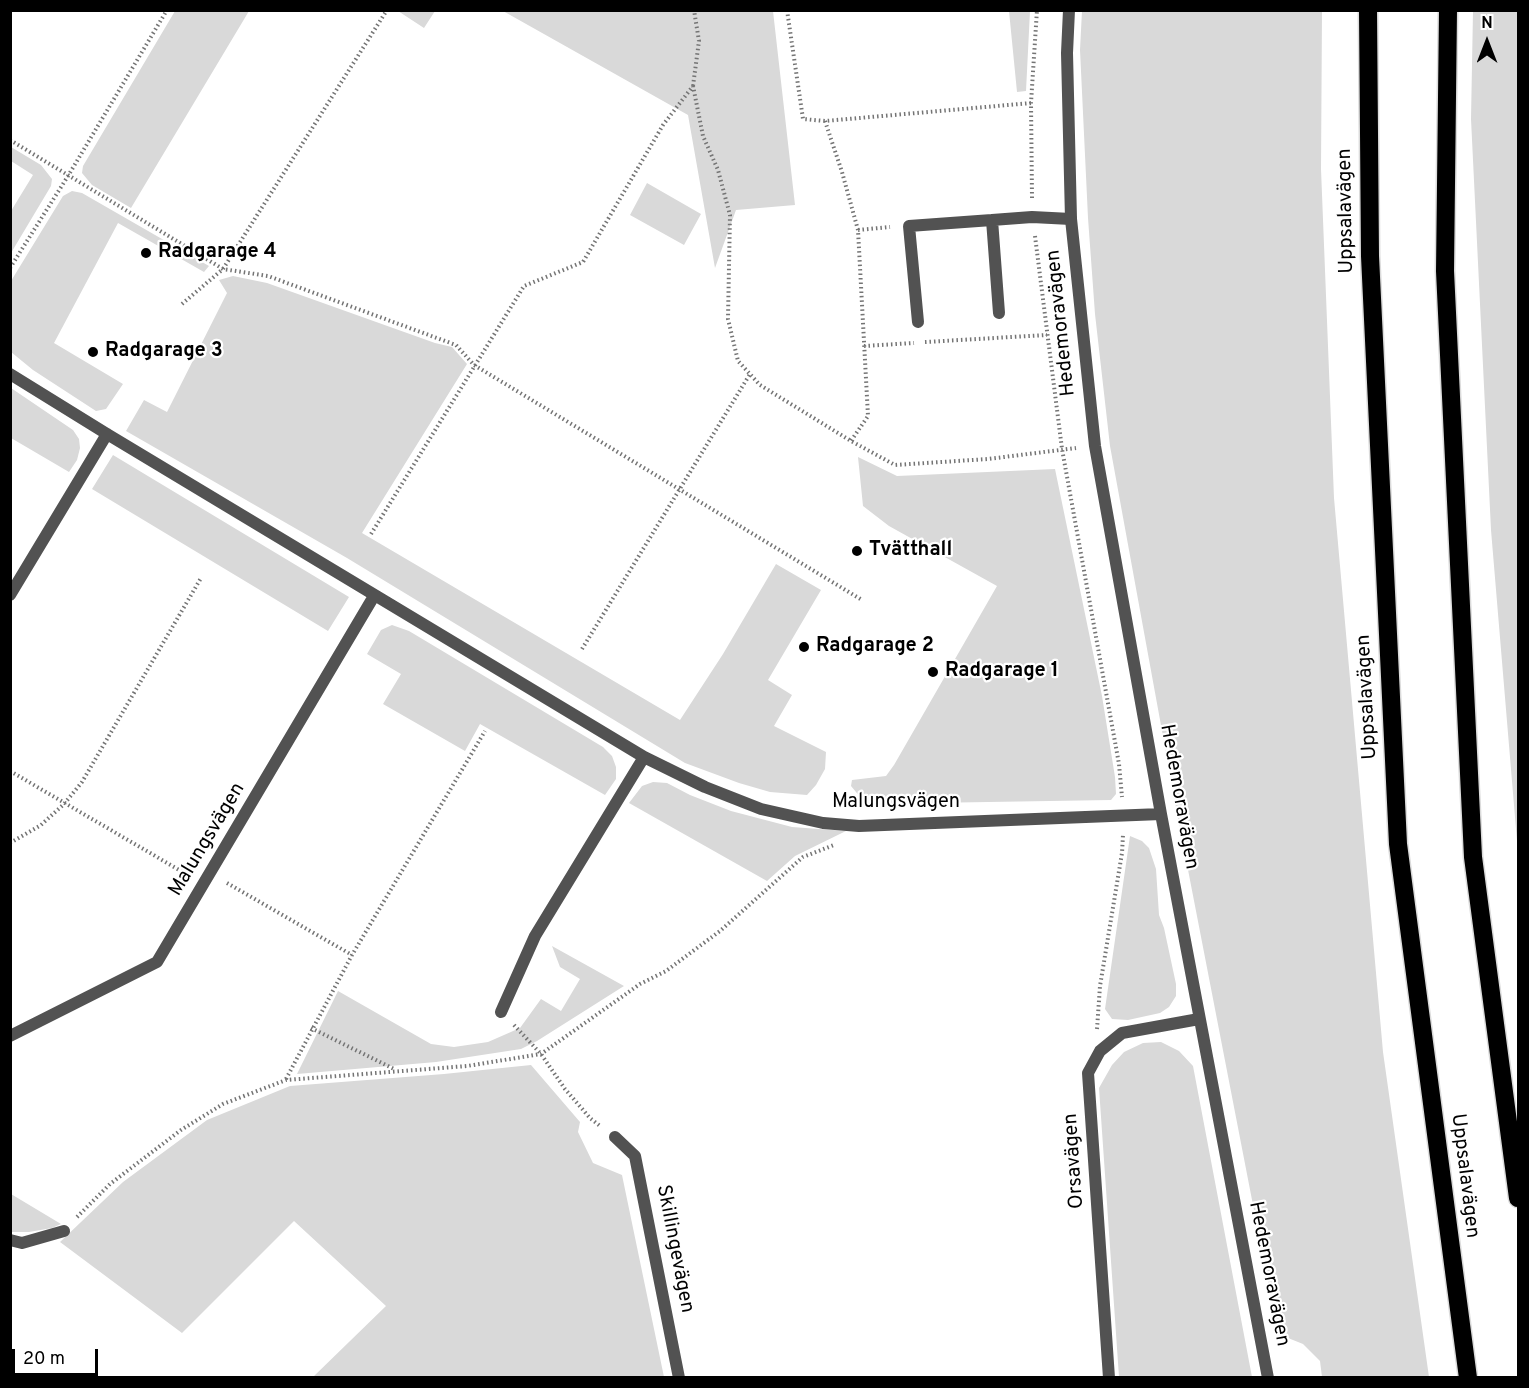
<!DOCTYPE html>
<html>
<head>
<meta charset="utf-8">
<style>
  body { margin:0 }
  #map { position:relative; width:1529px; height:1388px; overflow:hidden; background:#fff; font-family:Overpass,sans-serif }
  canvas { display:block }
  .frame { position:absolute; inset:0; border:12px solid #000; pointer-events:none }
  .north { position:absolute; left:1457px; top:12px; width:60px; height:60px; -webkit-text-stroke:4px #fff; paint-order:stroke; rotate:0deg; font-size:16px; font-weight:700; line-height:24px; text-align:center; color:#000 }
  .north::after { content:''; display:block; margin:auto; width:21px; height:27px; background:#000; clip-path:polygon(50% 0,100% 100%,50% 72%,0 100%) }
  .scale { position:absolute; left:12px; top:1349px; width:86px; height:27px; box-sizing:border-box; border:3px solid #000; border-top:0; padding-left:8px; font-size:18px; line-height:21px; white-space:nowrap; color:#000; -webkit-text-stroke:4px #fff; paint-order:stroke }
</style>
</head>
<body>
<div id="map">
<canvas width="1529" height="1388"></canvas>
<div class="frame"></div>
<div class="north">N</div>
<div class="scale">20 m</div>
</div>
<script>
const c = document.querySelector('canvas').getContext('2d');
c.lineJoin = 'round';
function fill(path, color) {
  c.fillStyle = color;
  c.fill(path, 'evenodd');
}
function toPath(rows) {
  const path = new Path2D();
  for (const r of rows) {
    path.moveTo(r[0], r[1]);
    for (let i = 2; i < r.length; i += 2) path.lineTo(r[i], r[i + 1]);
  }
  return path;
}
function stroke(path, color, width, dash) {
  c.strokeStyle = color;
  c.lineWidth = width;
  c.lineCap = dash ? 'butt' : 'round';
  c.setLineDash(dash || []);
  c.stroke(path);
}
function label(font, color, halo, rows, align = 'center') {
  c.font = font + ' Overpass,sans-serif';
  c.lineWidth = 4.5;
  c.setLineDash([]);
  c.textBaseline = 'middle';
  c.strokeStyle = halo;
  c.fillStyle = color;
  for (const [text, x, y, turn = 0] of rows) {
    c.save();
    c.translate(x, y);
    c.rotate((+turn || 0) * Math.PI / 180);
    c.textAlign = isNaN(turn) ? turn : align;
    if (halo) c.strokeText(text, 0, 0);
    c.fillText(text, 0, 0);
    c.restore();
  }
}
fill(toPath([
  [175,11,249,11,131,208,92,185,82,173,83,166],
  [398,11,398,10,435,11,424,28],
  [503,11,773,11,795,205,736,210,715,268,688,115],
  [1009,11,1030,11,1026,91,1017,92],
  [1082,11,1322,11,1321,169,1334,498,1383,1052,1429,1377,1322,1377,1320,1361,1303,1344,1278,1334,1177,813,1110,446,1095,314,1088,218,1080,50],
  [1473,11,1518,11,1518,853,1491,530,1471,119],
  [11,147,41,165,52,179,51,186,11,253,11,211,33,175,11,161],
  [647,183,701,214,684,245,630,215],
  [72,191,82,193,209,266,204,272,118,223,54,343,123,384,106,409,96,411,33,370,11,352,11,281,63,196],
  [233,276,267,283,435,343,452,347,467,364,362,533,680,720,723,654,776,564,821,590,768,680,792,695,774,726,826,752,825,769,816,785,807,795,770,792,739,783,685,763,347,558,126,431,144,400,167,412,227,293,219,280],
  [11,388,73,430,79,439,80,448,77,460,69,472,11,438],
  [113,455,349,597,328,631,92,489],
  [858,457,897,476,1055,469,1102,696,1115,777,1116,794,1111,800,866,804,851,786,852,780,886,776,894,765,997,586,889,526,863,506],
  [392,625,409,631,603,747,612,756,616,767,616,779,605,795,480,724,465,751,383,704,401,674,367,654,381,630],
  [653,782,667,783,690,795,731,811,792,827,846,831,795,856,767,881,629,803,642,786],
  [1130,836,1142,841,1149,848,1156,869,1159,915,1164,928,1176,984,1176,996,1169,1007,1160,1013,1128,1020,1112,1019,1105,1009],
  [552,946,624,986,537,1041,521,1049,436,1062,297,1074,338,991,431,1044,454,1047,488,1042,520,1028,541,999,561,1011,580,979,560,967],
  [1161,1042,1179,1051,1193,1066,1252,1377,1119,1377,1099,1088,1112,1065,1124,1052,1143,1043],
  [531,1065,580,1122,578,1132,593,1163,622,1175,664,1377,313,1377,386,1306,294,1221,182,1333,60,1242,123,1182,207,1120,290,1086,444,1074],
  [10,1194,11,1194,61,1224,52,1228,29,1232,11,1232]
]), '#d9d9d9');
const motorway = toPath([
  [1368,10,1370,256,1398,844,1468,1378],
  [1448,10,1445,271,1473,857,1518,1198]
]);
stroke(motorway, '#dbdbdb', 21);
stroke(toPath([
  [787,10,803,119,825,121,1031,103],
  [693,86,699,41,694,10],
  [825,121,842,172,858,230,868,416,851,441],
  [10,140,223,269,268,276,456,345,474,365,862,600],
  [1032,198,1031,103,1037,10],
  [858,230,890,227],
  [1035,236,1062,449,1119,764,1122,797],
  [10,268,68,176,167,10],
  [182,304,223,269,387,10],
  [925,342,1047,335],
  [864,346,914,343],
  [371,534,524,286,583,262,663,125,693,86,703,136,718,170,730,215,728,319,738,361,760,385,851,441,895,465,988,459,1076,448],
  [582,649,750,374],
  [10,771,186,874],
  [10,843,41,825,64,804,82,782,201,578],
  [227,883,352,955],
  [514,1025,541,1054,565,1089,590,1118,600,1126],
  [311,1028,394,1069],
  [1097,1029,1100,986,1122,853,1123,835],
  [286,1079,352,955,485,731],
  [77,1217,110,1184,181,1130,223,1104,286,1080,467,1066,541,1054,640,984,666,971,720,931,803,857,834,845]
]), '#747474', 4, [1.5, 3]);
stroke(toPath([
  [992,220,1032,217,1071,219],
  [918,322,909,226,992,220,999,313]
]), '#525252', 12);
stroke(toPath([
  [1069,10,1067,53,1071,219,1095,446,1161,814,1268,1378],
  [10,374,107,434,644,757,705,787,761,809,823,823,859,826,1161,814],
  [10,595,107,434],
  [501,1012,535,936,644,757],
  [10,1036,157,962,374,596],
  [615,1137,635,1156,679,1378],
  [10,1240,22,1243,64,1231],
  [1109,1378,1088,1073,1100,1051,1122,1033,1199,1019]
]), '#525252', 12);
stroke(motorway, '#000', 18);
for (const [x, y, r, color] of [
  [146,253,6,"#000"],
  [93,352,6,"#000"],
  [857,551,6,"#000"],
  [804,647,6,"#000"],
  [933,672,6,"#000"]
]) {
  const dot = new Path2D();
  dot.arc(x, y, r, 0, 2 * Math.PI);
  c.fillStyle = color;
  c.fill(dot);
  stroke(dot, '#fff', 2);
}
label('20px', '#000', '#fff', [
  ["Uppsalavägen",1347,211,-91],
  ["Hedemoravägen",1062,323,-96],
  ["Uppsalavägen",1368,697,-93],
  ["Hedemoravägen",1178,797,80],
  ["Malungsvägen",896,803],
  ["Malungsvägen",208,840,-59],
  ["Orsavägen",1075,1161,-94],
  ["Uppsalavägen",1464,1176,83],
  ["Skillingevägen",674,1249,79],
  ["Hedemoravägen",1268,1274,79]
]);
label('bold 20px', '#000', '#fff', [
  ["Radgarage 4",158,253],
  ["Radgarage 3",105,352],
  ["Tvätthall",869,551],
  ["Radgarage 2",816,647],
  ["Radgarage 1",945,672]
], 'left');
</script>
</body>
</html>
